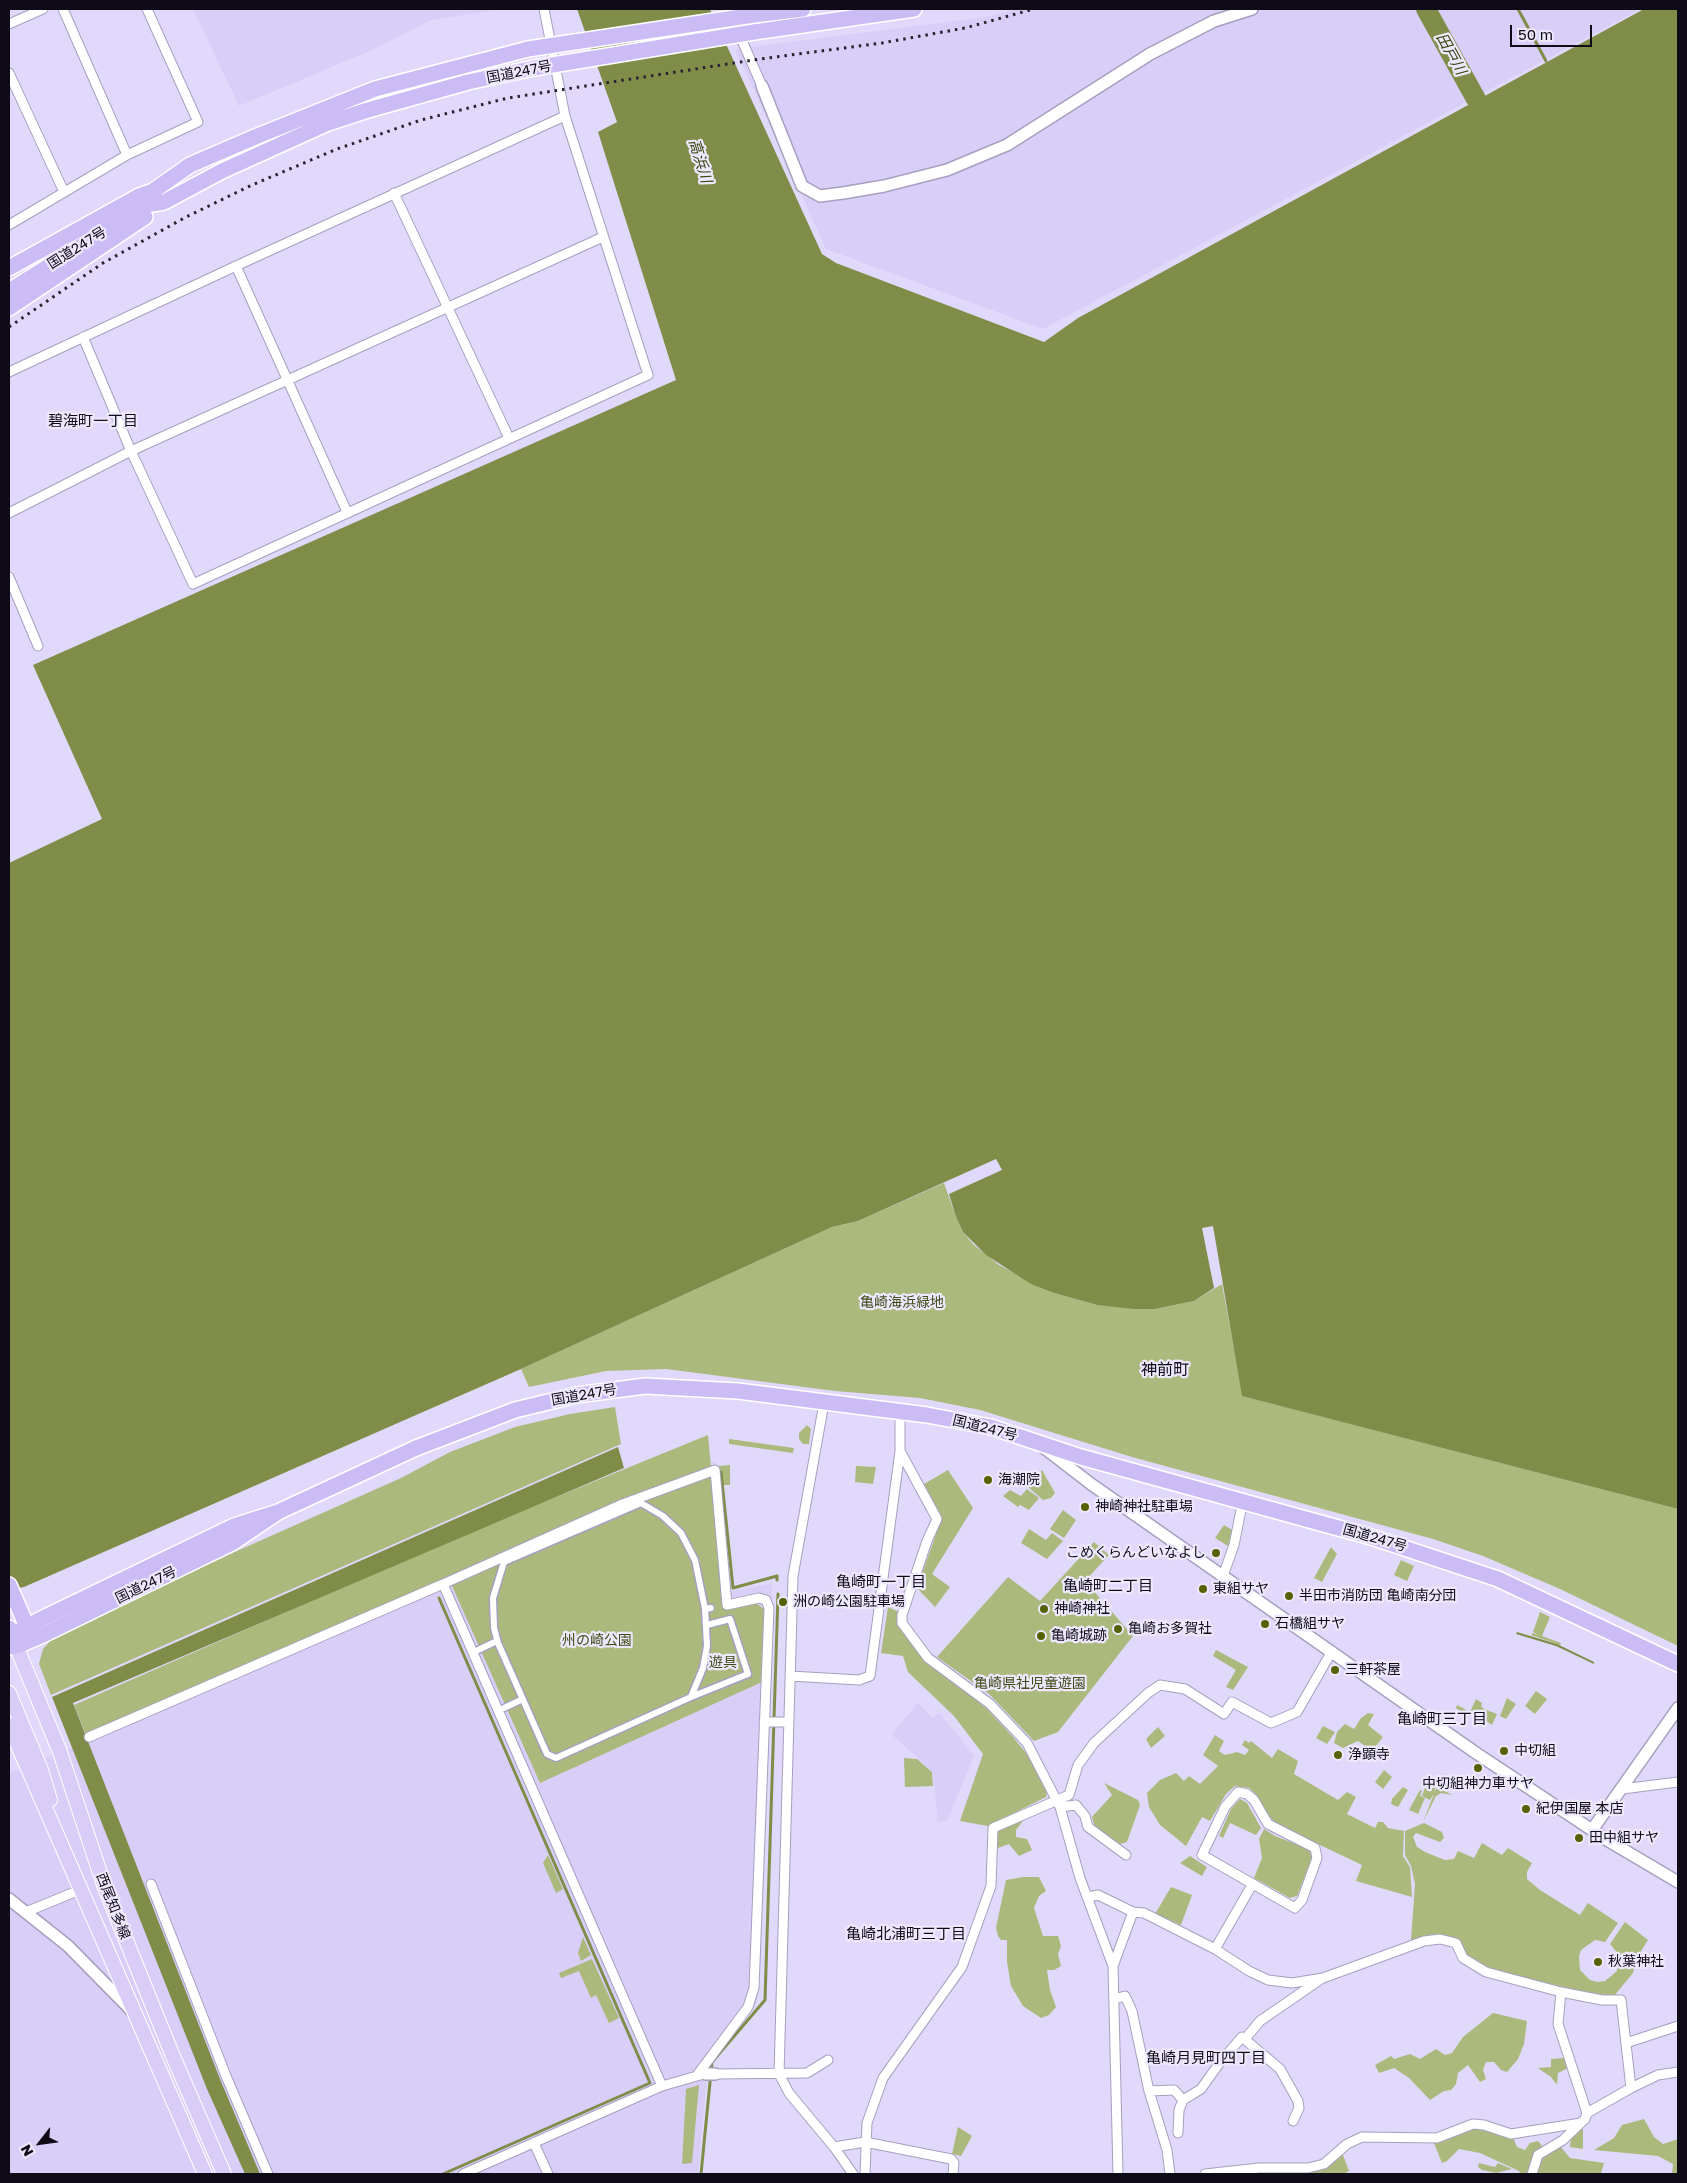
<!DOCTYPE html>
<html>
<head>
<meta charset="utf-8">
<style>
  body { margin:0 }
  #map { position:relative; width:1687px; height:2183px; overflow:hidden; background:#e1d9fb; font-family:"Golos Text",sans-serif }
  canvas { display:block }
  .frame { position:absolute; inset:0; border:10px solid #0f0b16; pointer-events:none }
  .north { position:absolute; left:15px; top:2118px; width:50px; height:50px; -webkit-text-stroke:4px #ede8fd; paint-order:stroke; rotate:240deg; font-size:14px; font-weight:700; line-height:20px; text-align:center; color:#0f0b16 }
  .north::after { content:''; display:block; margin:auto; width:18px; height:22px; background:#0f0b16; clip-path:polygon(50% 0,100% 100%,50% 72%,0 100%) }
  .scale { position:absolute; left:1510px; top:25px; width:82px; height:22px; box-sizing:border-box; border:2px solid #0f0b16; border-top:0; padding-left:6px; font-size:15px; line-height:18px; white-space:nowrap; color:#0f0b16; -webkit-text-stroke:4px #ede8fd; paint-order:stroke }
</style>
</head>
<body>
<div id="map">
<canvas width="1687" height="2183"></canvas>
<div class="frame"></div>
<div class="north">N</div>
<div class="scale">50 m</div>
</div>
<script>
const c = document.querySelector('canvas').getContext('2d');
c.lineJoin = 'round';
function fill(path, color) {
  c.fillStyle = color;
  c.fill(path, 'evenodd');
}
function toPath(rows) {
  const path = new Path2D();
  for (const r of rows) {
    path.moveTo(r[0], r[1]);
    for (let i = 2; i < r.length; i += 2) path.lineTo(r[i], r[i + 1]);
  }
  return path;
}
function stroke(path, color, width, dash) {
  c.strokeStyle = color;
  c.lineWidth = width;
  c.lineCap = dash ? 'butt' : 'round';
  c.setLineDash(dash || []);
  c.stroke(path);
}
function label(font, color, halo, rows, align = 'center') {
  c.font = font + ' "Golos Text","Noto Sans JP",sans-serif';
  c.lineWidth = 4.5;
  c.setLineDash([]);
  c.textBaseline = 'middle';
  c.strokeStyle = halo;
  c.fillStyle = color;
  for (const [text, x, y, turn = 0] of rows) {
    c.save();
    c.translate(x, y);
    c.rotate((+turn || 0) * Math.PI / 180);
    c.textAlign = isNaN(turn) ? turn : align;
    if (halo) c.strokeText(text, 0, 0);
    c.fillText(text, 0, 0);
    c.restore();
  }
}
fill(toPath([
  [193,9,502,9,431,20,372,50,239,106],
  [1019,9,1640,9,1043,329,826,249,735,49,985,17],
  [716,1461,729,1592,772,1583,757,2003,708,2064,698,2174,9,2174,9,1773,94,1739],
  [918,1703,933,1718,939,1712,974,1756,947,1821,938,1822,933,1772,891,1734]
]), '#d8cef7');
fill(toPath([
  [944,1183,956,1217,963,1232,974,1245,999,1265,1054,1293,1097,1305,1155,1309,1194,1301,1222,1284,1243,1396,1678,1509,1678,1646,1560,1589,1483,1556,1433,1539,1132,1457,980,1410,920,1398,835,1391,666,1369,606,1371,529,1387,521,1369,832,1227,858,1221],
  [615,1407,621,1444,51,1695,39,1664,43,1649,54,1637,228,1555,401,1478,450,1452,515,1427,570,1414],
  [807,1425,811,1429,809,1444,803,1444,799,1439,799,1433],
  [708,1435,725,1610,756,1603,765,1610,762,1682,540,1783,448,1577,86,1735,74,1705,436,1546],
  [729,1439,794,1448,793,1453,729,1444],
  [730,1465,730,1485,719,1485,718,1466],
  [856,1466,876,1467,873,1484,855,1482],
  [948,1470,973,1508,932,1574,950,1587,935,1607,917,1588,942,1517,924,1484],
  [1042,1470,1055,1493,1051,1498,1043,1500,1028,1487],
  [1027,1489,1039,1498,1029,1510,1020,1505,1018,1507,1003,1496,1010,1490,1021,1496],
  [1063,1510,1076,1520,1064,1538,1050,1529],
  [1224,1525,1232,1530,1228,1546,1215,1538],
  [1029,1529,1046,1540,1052,1533,1063,1541,1047,1559,1021,1543],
  [1094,1542,1109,1555,1085,1581,1133,1636,1058,1732,1034,1741,989,1694,937,1657,1008,1577,1040,1601],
  [1331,1547,1337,1554,1322,1582,1314,1578],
  [1401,1560,1414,1566,1407,1581,1394,1575],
  [888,1607,899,1612,905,1635,939,1669,987,1709,1013,1737,1031,1759,1047,1790,1046,1797,988,1826,960,1821,983,1754,954,1716,908,1672,903,1656,881,1653],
  [1540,1612,1550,1617,1542,1636,1561,1643,1560,1645,1531,1635,1533,1633,1539,1635,1533,1632],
  [1216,1650,1248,1667,1233,1690,1226,1687,1236,1670,1213,1656],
  [1536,1691,1547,1699,1535,1714,1525,1706],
  [1507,1698,1516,1704,1506,1719,1500,1716],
  [1476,1699,1482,1703,1481,1706,1484,1709,1497,1714,1492,1725,1480,1717,1481,1715,1480,1717,1472,1713,1469,1717,1456,1708,1457,1705,1470,1712],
  [1368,1713,1374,1714,1368,1725,1383,1737,1372,1751,1358,1741,1343,1748,1334,1743,1337,1732,1345,1724,1354,1729,1361,1718],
  [1323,1726,1335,1732,1327,1744,1316,1738],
  [1158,1727,1165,1736,1151,1748,1146,1739],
  [1215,1735,1224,1741,1219,1751,1225,1755,1237,1752,1245,1755,1249,1750,1242,1745,1245,1740,1249,1743,1251,1741,1272,1758,1278,1749,1298,1761,1294,1774,1338,1800,1347,1792,1356,1797,1347,1814,1375,1828,1378,1822,1383,1822,1388,1828,1404,1831,1403,1856,1410,1867,1412,1897,1356,1881,1362,1865,1278,1825,1268,1815,1256,1794,1249,1788,1235,1786,1226,1794,1210,1821,1202,1817,1186,1846,1160,1825,1149,1807,1147,1793,1160,1780,1176,1773,1184,1781,1189,1776,1200,1784,1218,1766,1203,1755],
  [904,1758,917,1759,932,1772,933,1786,905,1787],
  [1384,1770,1392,1777,1383,1789,1375,1782],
  [1423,1779,1436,1786,1434,1793,1436,1789,1442,1790,1453,1795,1441,1793,1436,1796,1423,1822,1434,1794,1430,1800,1422,1796,1425,1788,1432,1791,1421,1784],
  [1104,1783,1138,1800,1140,1805,1127,1842,1120,1844,1098,1830,1094,1824,1092,1817,1112,1795],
  [1403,1787,1408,1790,1398,1807,1391,1804,1392,1799],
  [1420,1790,1422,1791,1420,1796,1425,1798,1418,1814,1409,1810],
  [1240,1799,1247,1803,1261,1828,1256,1835,1230,1823,1223,1838,1219,1836,1231,1809],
  [1023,1821,1016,1830,1016,1837,1027,1839,1032,1850,1019,1856,1009,1844,998,1848,995,1845,996,1829],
  [1424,1823,1442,1832,1444,1838,1440,1842,1416,1833,1413,1837,1417,1847,1425,1852,1445,1860,1454,1859,1458,1851,1474,1858,1482,1843,1502,1855,1508,1848,1532,1863,1527,1872,1527,1879,1540,1890,1580,1915,1588,1903,1618,1923,1605,1942,1595,1940,1581,1950,1579,1956,1580,1970,1590,1980,1598,1982,1605,1981,1617,1971,1620,1960,1619,1955,1610,1944,1625,1922,1648,1940,1636,1959,1633,1973,1614,1996,1585,1992,1492,1970,1466,1955,1458,1939,1446,1936,1411,1940,1415,1884,1411,1866,1405,1855,1405,1831],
  [1264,1829,1275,1836,1311,1850,1313,1855,1297,1896,1290,1898,1254,1878,1262,1858,1259,1839],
  [548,1855,563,1889,556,1893,543,1863],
  [1190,1856,1207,1867,1202,1876,1180,1863],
  [1023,1877,1039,1877,1046,1891,1039,1896,1034,1908,1043,1936,1058,1936,1061,1946,1058,1954,1061,1966,1054,1970,1047,1970,1050,1990,1056,2007,1049,2015,1041,2018,1023,2006,1011,1986,1007,1962,1007,1940,1001,1940,998,1936,996,1928,1006,1880],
  [1171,1887,1192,1895,1181,1925,1155,1914],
  [583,1937,591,1955,581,1961,578,1953],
  [592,1959,619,2018,609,2023,596,1995,591,1998,579,1971,561,1978,559,1973],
  [1493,2013,1527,2021,1524,2044,1518,2059,1507,2072,1501,2070,1494,2062,1486,2062,1483,2070,1486,2079,1480,2082,1468,2065,1458,2073,1456,2084,1451,2090,1444,2091,1430,2100,1409,2078,1394,2068,1379,2073,1375,2065,1391,2056,1394,2059,1410,2054,1420,2059,1436,2049,1445,2055,1452,2053,1463,2037],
  [1564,2058,1568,2068,1558,2073,1557,2085,1551,2077,1538,2068,1551,2067,1551,2059],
  [699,2085,692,2163,682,2164,686,2089],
  [1644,2119,1654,2137,1663,2144,1678,2139,1678,2174,1672,2174,1673,2164,1658,2156,1594,2150,1614,2138,1622,2125],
  [958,2127,972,2136,961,2156,952,2154],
  [1580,2127,1583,2130,1583,2149,1570,2147,1571,2136],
  [1474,2128,1513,2137,1517,2147,1525,2150,1530,2143,1538,2141,1543,2147,1535,2154,1526,2174,1521,2174,1519,2171,1480,2153,1459,2149,1447,2161,1442,2163,1434,2143],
  [1560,2146,1570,2158,1604,2163,1601,2174,1535,2174,1543,2158],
  [1343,2155,1349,2171,1343,2174,1254,2173,1320,2171],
  [1479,2163,1495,2167,1498,2163,1512,2169,1496,2173,1482,2170,1478,2167]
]), '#acb97c');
fill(toPath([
  [577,9,710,9,822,254,836,263,1044,342,1078,318,1644,9,1678,9,1678,1509,1242,1396,1213,1226,1202,1228,1214,1288,1194,1301,1155,1309,1134,1309,1097,1305,1054,1293,1031,1284,986,1255,963,1232,956,1217,949,1194,1002,1170,996,1159,858,1221,832,1227,521,1369,24,1587,9,1590,9,863,102,819,33,665,676,380,598,132,617,122],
  [618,1447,624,1468,73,1703,220,2079,260,2174,245,2174,207,2089,52,1697],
  [1517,1632,1557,1644,1594,1662,1594,1664,1556,1646,1516,1634]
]), '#808d49');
stroke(toPath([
  [1518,9,1546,61],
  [721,1472,733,1588,777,1576,777,1580],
  [439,1598,650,2083,443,2174],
  [701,2174,712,2062,765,2000,778,1594]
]), '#808d49', 3);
stroke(toPath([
  [1426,9,1476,99]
]), '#808d49', 20);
const pedestrian = toPath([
  [705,1609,695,1560,681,1533,663,1516,641,1503,504,1562,493,1598,494,1628,498,1643,547,1754,556,1758,691,1697,703,1668,707,1646,705,1609,711,1608],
  [478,1650,497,1641],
  [691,1697,748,1674,730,1619,707,1625],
  [504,1708,523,1699]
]);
const minor = toPath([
  [63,9,127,155],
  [728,9,762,86],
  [9,24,43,9],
  [9,73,64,192],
  [394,193,509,438],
  [9,225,127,155,198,122,147,9],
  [236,266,347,512],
  [83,337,131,451,193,584,648,375,565,116,544,9],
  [9,372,236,266,565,116],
  [9,513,131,451,603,237],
  [9,577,38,646],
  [824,1403,793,1576,779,2074,789,2093,834,2147,853,2174],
  [900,1451,937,1519,927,1541,902,1615,902,1623,928,1658,990,1704,1027,1743,1060,1807,1080,1878,1113,1966,1118,2174],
  [1223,1576,1234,1545,1243,1500],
  [443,1584,620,1505,715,1470,727,1605,759,1598,766,1600,769,1608,754,1988,748,2007,698,2074],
  [790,1676,859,1680,870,1676,900,1451,900,1413],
  [764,1722,788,1722],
  [89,1737,443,1584,662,2086],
  [1622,1789,1678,1782],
  [1238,1792,1247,1794,1254,1800,1268,1824,1315,1848,1317,1858,1302,1900,1295,1908,1202,1855,1225,1807,1238,1792],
  [1060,1807,1076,1805,1085,1816,1088,1827,1126,1855],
  [151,1884,226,2076,268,2174],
  [1088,1897,1098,1895,1133,1912,1144,1913,1215,1949,1249,1971,1268,1980,1292,1983,1323,1978,1424,1941,1440,1939,1456,1943,1463,1958,1486,1972,1561,1992,1602,2000,1621,2000,1631,2088],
  [26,1912,82,1889],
  [1215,1949,1252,1885],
  [1113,1966,1133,1912],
  [1561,1992,1558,2024,1587,2113],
  [1114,1999,1125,1996,1132,2011,1149,2091,1167,2150,1170,2174],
  [1245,2039,1260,2021,1321,1979],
  [1626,2043,1678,2026],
  [715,2074,807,2073,828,2060],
  [1149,2091,1174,2090,1183,2100,1201,2089,1221,2061,1242,2037,1280,2069,1298,2101,1299,2108,1293,2121],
  [1178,2133,1179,2110,1183,2100],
  [534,2143,548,2174],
  [834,2147,865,2142,951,2159,954,2163,953,2174],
  [463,2174,662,2086,704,2074],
  [865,2174,867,2123,883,2078,962,1967,991,1886,993,1828,1069,1795,1078,1765,1094,1743,1148,1693,1160,1685,1185,1689,1224,1714,1232,1702,1271,1723,1297,1712,1332,1651],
  [1205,2174,1259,2168,1308,2168,1324,2164,1347,2144,1362,2137,1437,2138,1473,2124,1484,2125,1511,2134,1581,2123],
  [1532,2174,1538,2155,1563,2140,1585,2119,1587,2113,1631,2088,1658,2075,1678,2072]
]);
const tertiary = toPath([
  [762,86,802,186,820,196,843,193,884,186,947,170,1007,145,1150,54,1214,21,1252,9],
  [1043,1447,1091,1484,1476,1753,1607,1840,1678,1882],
  [1592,1830,1678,1708],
  [9,1899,68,1946,132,2011],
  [706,2074,715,2074]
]);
const primary = toPath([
  [12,1636,60,1752,105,1888,172,2054,224,2174],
  [9,1693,41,1770,50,1800],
  [9,1725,205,2174]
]);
const trunk = toPath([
  [754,15,803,9],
  [754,32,914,9],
  [146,205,153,191,190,165,255,137,375,89,528,49],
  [9,268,139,196,153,191],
  [9,291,146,205,164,202,222,171,328,123,368,110,468,82,534,68],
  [9,308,145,217],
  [278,1512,416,1448,515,1410,577,1395,645,1386,738,1391,927,1415,991,1427,1081,1457,1371,1537,1498,1579,1678,1664],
  [9,1585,27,1627],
  [9,1628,12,1635,39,1620,234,1526,278,1512,232,1543,45,1634,17,1646,9,1647]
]);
stroke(pedestrian, '#a79fbf', 9);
stroke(minor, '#a79fbf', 11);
stroke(tertiary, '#a79fbf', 14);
stroke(primary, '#fff', 16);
stroke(trunk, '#fff', 18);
stroke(pedestrian, '#fff', 6);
stroke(minor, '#fff', 9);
stroke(tertiary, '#fff', 11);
stroke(primary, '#d9cdf8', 14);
stroke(trunk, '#ccbcf6', 15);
stroke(toPath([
  [9,327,103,263,186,217,252,185,337,149,421,120,508,98,760,59,882,43,965,28,1034,9]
]), '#272331', 3, [2.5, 5]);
const trunkBridge = toPath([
  [528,49,754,15],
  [534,68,754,32]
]);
stroke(trunkBridge, '#fff', 18, []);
stroke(trunkBridge, '#ccbcf6', 15);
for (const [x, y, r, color] of [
  [988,1480,5,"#556202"],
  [1085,1507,5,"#556202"],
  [1216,1553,5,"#556202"],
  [1203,1589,5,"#556202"],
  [1289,1596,5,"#556202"],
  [783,1602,5,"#556202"],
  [1044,1609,5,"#556202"],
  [1265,1624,5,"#556202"],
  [1118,1629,5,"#556202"],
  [1041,1636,5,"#556202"],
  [1335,1670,5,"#556202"],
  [1504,1751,5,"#556202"],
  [1338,1755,5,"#556202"],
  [1478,1768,5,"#556202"],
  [1526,1809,5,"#556202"],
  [1579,1838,5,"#556202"],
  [1598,1962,5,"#556202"]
]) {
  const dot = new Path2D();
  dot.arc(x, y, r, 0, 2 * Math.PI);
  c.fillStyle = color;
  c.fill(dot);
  stroke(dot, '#ede8fd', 2);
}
label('14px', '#0f0b16', '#ede8fd', [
  ["国道247号",519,72,-11],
  ["国道247号",77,248,-32],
  ["国道247号",584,1395,-10],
  ["国道247号",985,1428,14],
  ["国道247号",1375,1538,16],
  ["国道247号",146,1585,-26],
  ["西尾知多線",113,1906,69]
]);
label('14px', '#424b17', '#ede8fd', [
  ["亀崎海浜緑地",902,1303],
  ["州の崎公園",597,1641],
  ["遊具",723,1663],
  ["亀崎県社児童遊園",1030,1684]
]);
label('14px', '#0f0b16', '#ede8fd', [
  ["海潮院",998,1480],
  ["神崎神社駐車場",1095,1507],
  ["こめくらんどいなよし",1206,1553,"right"],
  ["東組サヤ",1213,1589],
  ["半田市消防団 亀崎南分団",1299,1596],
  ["洲の崎公園駐車場",793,1602],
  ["神崎神社",1054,1609],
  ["石橋組サヤ",1275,1624],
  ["亀崎お多賀社",1128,1629],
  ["亀崎城跡",1051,1636],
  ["三軒茶屋",1345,1670],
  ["中切組",1514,1751],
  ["浄顕寺",1348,1755],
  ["中切組神力車サヤ",1478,1784,"center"],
  ["紀伊国屋 本店",1536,1809],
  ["田中組サヤ",1589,1838],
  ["秋葉神社",1608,1962]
], 'left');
label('italic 15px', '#3a430d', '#ede8fd', [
  ["田戸川",1451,54,61],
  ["高浜川",700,161,73]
]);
label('15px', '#0f0b16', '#ede8fd', [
  ["碧海町一丁目",93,421],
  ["亀崎町一丁目",881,1582],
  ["亀崎町二丁目",1108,1586],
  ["亀崎町三丁目",1442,1719],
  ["亀崎北浦町三丁目",906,1934],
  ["亀崎月見町四丁目",1206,2058]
]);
label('16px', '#0f0b16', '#ede8fd', [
  ["神前町",1165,1370]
]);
</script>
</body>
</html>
